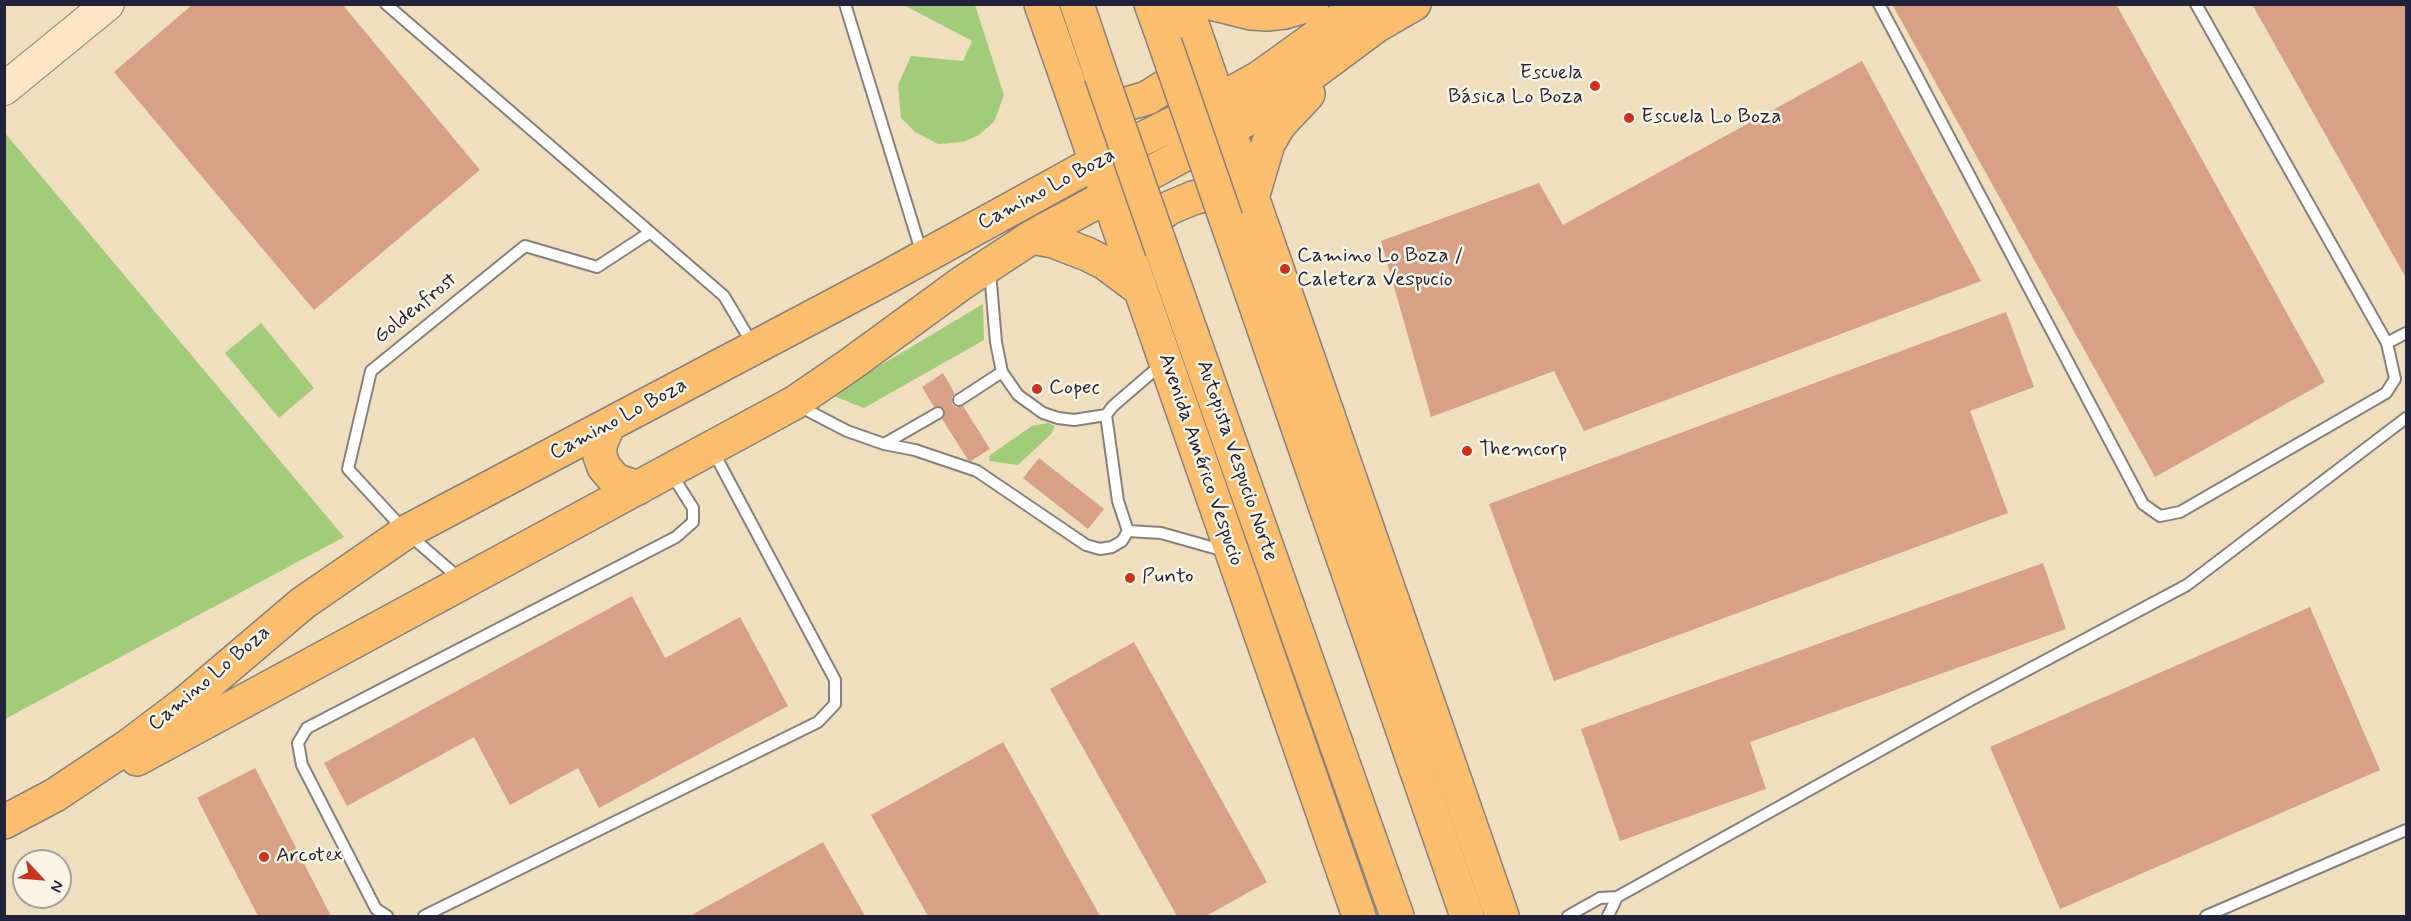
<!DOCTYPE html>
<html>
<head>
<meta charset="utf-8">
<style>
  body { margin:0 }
  #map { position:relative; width:2411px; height:921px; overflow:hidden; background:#efdfbe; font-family:Mynerve,sans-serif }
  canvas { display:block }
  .frame { position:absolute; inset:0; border:6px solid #22223b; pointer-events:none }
  .north { position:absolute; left:12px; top:849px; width:60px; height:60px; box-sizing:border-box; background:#fcf5e5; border:2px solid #a5a1a1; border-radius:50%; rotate:116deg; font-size:16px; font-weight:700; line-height:24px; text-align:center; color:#22223b }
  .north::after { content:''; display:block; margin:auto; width:21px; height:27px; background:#c8321e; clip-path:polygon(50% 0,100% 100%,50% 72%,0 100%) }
</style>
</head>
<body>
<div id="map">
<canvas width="2411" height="921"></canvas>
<div class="frame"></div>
<div class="north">N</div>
</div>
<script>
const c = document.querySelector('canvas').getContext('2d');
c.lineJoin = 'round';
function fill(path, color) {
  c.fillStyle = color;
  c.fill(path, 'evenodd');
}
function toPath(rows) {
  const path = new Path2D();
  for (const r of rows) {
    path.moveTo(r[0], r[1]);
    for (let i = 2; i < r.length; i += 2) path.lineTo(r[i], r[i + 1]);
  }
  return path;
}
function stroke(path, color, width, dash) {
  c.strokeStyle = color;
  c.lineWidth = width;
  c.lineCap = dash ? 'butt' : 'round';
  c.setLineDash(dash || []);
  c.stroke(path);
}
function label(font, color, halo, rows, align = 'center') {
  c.font = font + ' Mynerve,sans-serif';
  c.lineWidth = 5;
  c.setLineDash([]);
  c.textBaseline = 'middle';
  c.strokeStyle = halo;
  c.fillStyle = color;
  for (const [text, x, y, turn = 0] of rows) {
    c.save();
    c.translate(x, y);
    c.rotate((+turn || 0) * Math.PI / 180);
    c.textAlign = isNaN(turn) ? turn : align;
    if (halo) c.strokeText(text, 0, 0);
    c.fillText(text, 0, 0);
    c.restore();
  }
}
fill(toPath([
  [904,5,975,5,1004,95,994,122,979,135,963,142,938,144,915,132,901,118,898,85,911,56,963,61,972,41],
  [5,133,344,537,5,719,4,719],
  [983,304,984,340,864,408,831,395],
  [261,323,314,388,279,418,225,353],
  [1048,423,1055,426,1051,434,1018,465,989,461,990,455,1032,426]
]), '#a2cc79');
fill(toPath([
  [193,4,342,4,480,170,314,310,114,72],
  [1892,4,2116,4,2325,382,2155,477],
  [2252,4,2406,4,2406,278],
  [1862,61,1981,281,1584,431,1554,371,1431,417,1381,241,1539,183,1563,225],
  [2006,312,2034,387,1970,411,2008,513,1554,681,1489,504],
  [943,373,955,394,952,397,952,404,956,407,963,406,990,449,971,461,968,460,942,419,945,414,944,409,939,406,934,407,922,387],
  [1039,458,1104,509,1088,529,1023,478],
  [2043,563,2066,629,1750,742,1766,789,1620,841,1581,729],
  [632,596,665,658,740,617,788,706,599,808,578,768,510,805,474,737,347,806,324,763],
  [2310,607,2380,770,2060,909,1990,747],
  [1134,642,1267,882,1206,916,1177,916,1050,689],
  [1003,742,1100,916,928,916,871,815],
  [255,768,331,916,258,916,197,798],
  [823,842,865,916,690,916]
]), '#d8a186');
const lane = toPath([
  [386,4,724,296,753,345],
  [845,4,922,254],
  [1879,4,2143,504,2160,516,2180,512,2386,393,2395,379,2387,343,2196,4],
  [990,272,996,342,1002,372,1018,395,1043,413,1058,418,1074,420,1106,415,1113,406,1163,363],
  [2387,343,2406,333],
  [959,400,1002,372],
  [799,406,847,431,884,444,915,450,977,471,1086,545,1100,549,1112,547,1122,541,1128,531],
  [1106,415,1118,501,1128,531],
  [884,444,938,413],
  [1128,531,1161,533,1225,551],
  [460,579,406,532,348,469,371,371,525,246,597,267,649,233],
  [387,916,376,909,302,765,298,743,307,728,676,537,693,522,693,508,672,475],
  [424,916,818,722,835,704,835,680,713,451],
  [1568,916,1600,898,1617,897,1971,700,2187,585,2406,418],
  [1608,916,1617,897],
  [2206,916,2406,830]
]);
const secondary = toPath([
  [4,89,108,4]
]);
const primary = toPath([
  [1041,4,1359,916],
  [1185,4,1502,916],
  [1086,110,1113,108,1147,98,1177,79,1196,60],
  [1032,237,1053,241,1087,254,1105,263,1140,289],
  [1133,242,1149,223,1169,208,1193,198,1213,193,1245,197],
  [608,426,600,445,600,456,604,467,615,480,638,488],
  [137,759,794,403,851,364,962,283,1032,237,1224,133],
  [4,822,55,795,127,747,184,704,303,603,406,532,880,281,1096,162,1214,103]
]);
const highway = toPath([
  [1077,4,1101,75],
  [1151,4,1165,43],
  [1215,4,1251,13,1267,14,1285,12,1312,4],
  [1218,101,1259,78,1362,4],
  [1229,130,1267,107,1376,26,1414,4],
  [1252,198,1268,144,1279,125,1308,94],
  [1226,219,1467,916],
  [1162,250,1397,916]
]);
stroke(lane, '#88807c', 14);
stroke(secondary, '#88807c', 34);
stroke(primary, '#88807c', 36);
stroke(highway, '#88807c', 36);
stroke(lane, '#fff', 10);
stroke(secondary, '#fde5c5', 32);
stroke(primary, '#fbbe6e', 33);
stroke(highway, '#fbbe6e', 33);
const highwayBridge = toPath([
  [1165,43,1226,219],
  [1101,75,1162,250]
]);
stroke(highwayBridge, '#88807c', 36, []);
stroke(highwayBridge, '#fbbe6e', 33);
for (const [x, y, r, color] of [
  [1595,86,6,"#c8321e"],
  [1629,118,6,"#c8321e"],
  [1285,269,6,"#c8321e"],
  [1037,389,6,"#c8321e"],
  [1467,451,6,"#c8321e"],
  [1130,578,6,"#c8321e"],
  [264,857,6,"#c8321e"]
]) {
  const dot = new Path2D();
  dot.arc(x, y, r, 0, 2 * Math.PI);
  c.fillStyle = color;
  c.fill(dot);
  stroke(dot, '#fcf5e5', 2);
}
label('21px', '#22223b', '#fcf5e5', [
  ["Escuela",1583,74,"right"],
  ["Básica Lo Boza",1583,98,"right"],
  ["Escuela Lo Boza",1641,118],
  ["Camino Lo Boza /",1297,257],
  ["Caletera Vespucio",1297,281],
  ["Copec",1049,389],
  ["Themcorp",1479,451],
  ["Punto",1142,578],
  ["Arcotex",276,857]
], 'left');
label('21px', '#22223b', '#fcf5e5', [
  ["Camino Lo Boza",1047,190,-28],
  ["Goldenfrost",416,309,-39],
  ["Camino Lo Boza",619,420,-28],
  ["Avenida Américo Vespucio",1200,460,71],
  ["Autopista Vespucio Norte",1236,461,71],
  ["Camino Lo Boza",210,679,-40]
]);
</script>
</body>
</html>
